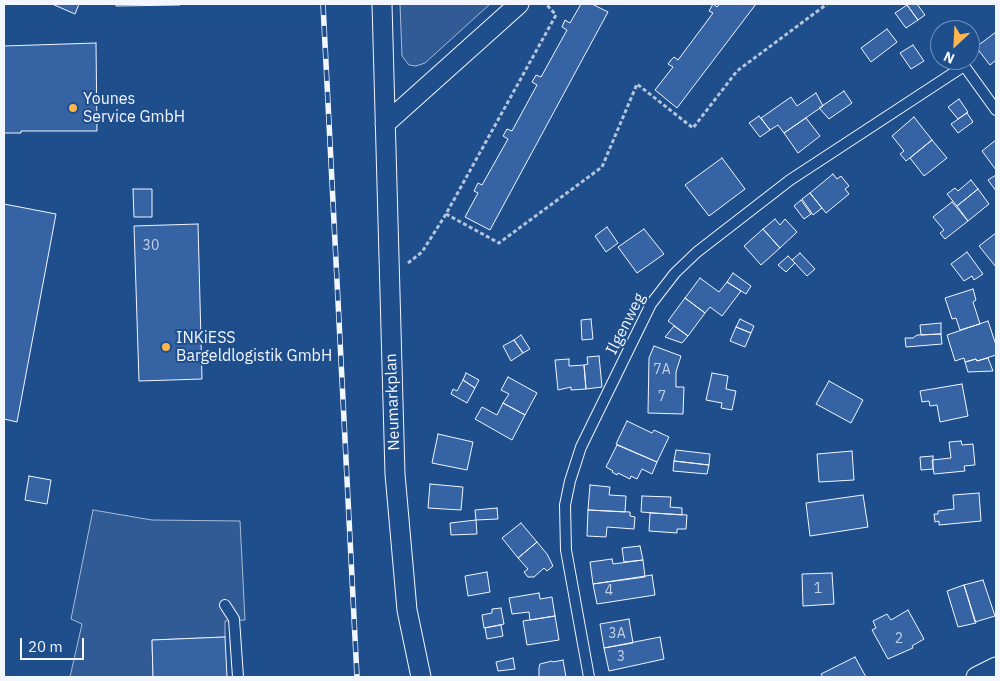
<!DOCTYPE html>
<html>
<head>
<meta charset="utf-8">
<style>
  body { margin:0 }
  #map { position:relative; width:1000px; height:681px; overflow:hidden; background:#1f4e8c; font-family:"IBM Plex Sans",sans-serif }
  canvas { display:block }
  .frame { position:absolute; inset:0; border:5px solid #f2f6ff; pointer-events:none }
  .north { position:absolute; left:930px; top:20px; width:50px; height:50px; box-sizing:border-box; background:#1f4e8c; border:1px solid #7391ba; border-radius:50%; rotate:205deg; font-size:14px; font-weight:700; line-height:20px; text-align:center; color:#f2f6ff }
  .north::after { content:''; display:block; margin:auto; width:18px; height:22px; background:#ffb74d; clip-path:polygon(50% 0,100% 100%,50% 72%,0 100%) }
  .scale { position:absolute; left:20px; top:638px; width:64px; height:22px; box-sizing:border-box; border:2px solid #f2f6ff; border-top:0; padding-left:6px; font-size:15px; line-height:18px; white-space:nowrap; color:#f2f6ff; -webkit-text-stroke:4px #1f4e8c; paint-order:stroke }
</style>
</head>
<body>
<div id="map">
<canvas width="1000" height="681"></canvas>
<div class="frame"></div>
<div class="north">N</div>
<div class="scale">20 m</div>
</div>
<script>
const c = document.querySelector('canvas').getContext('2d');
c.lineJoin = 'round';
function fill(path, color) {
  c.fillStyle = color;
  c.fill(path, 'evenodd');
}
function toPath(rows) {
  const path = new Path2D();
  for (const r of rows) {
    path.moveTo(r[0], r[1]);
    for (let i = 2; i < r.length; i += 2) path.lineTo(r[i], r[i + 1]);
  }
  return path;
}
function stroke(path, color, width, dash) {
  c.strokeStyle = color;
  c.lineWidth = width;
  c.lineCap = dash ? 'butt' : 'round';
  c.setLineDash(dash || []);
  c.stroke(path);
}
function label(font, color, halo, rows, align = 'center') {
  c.font = font + ' "IBM Plex Sans",sans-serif';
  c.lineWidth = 4;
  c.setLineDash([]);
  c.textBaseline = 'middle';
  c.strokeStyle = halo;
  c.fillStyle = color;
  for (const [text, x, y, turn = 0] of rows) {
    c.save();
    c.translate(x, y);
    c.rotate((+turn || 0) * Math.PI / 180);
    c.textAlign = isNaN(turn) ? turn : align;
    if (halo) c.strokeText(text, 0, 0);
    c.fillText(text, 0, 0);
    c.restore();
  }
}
const built = toPath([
  [400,4,490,4,425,63,416,66,409,65,402,56,400,4],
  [93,510,152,520,240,521,245,620,225,621,225,637,152,640,153,677,70,677,82,624,71,619,93,510]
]);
fill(built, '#305b95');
stroke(built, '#a8bbd7', 1);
const building = toPath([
  [52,4,79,4,75,14,52,4],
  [116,4,180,4,180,5,116,6,116,4],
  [581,4,592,4,608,12,490,230,465,217,478,193,474,191,478,183,482,185,508,139,503,136,507,129,512,131,537,85,532,82,536,75,541,77,567,30,562,27,565,20,570,23,581,4],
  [713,4,717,7,720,4,756,4,677,108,655,90,673,67,668,64,671,60,674,57,678,60,713,13,709,11,713,4],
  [909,4,917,4,925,15,918,20,907,5,909,4],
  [907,5,918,20,906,28,895,13,907,5],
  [887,29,897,42,871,62,861,48,887,29],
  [996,32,996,60,990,65,976,47,996,32],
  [96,43,97,131,21,131,21,133,4,133,4,46,96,43],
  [913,45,924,61,911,69,900,53,913,45],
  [844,91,852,103,829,119,819,108,844,91],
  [816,93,823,106,784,133,778,125,770,130,761,118,791,97,797,106,816,93],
  [959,99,968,112,958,119,948,107,959,99],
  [967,113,973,122,958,133,951,124,967,113],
  [759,116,770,130,760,137,749,123,759,116],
  [914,117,932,140,906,161,900,154,904,151,892,136,914,117],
  [806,118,820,136,798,153,784,133,806,118],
  [932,140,947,158,924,176,910,158,932,140],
  [996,140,996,170,982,151,996,140],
  [722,158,745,189,709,216,685,185,722,158],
  [833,174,837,179,841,176,849,186,845,189,849,194,826,213,810,193,833,174],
  [996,175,996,191,988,180,996,175],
  [971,180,978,189,957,206,947,194,955,188,958,191,971,180],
  [133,189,152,189,152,217,134,217,133,189],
  [978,189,989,204,968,221,957,206,978,189],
  [810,193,822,208,813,215,802,199,810,193],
  [801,200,811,214,804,219,794,206,801,200],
  [952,202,968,221,945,239,940,233,944,230,933,217,952,202],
  [4,204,56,214,17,422,4,419,4,204],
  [775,219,780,225,785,219,797,232,780,248,763,229,775,219],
  [198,224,202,379,139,381,134,226,198,224],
  [607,227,618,243,606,252,595,236,607,227],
  [644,229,664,254,637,273,618,247,644,229],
  [763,229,780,248,761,265,744,246,763,229],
  [996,233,996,267,979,246,996,233],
  [967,252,983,274,974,280,972,276,964,281,951,264,967,252],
  [800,253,815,269,807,276,792,260,800,253],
  [788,256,795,263,786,272,778,265,788,256],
  [733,273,751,286,746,294,727,282,733,273],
  [700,278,719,292,727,282,741,291,722,316,710,307,705,313,685,298,700,278],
  [973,289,976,300,973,302,980,324,960,330,956,318,952,319,945,298,973,289],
  [685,298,705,313,688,336,668,321,685,298],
  [591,319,593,339,582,340,581,320,591,319],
  [740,319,754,326,751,333,736,327,740,319],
  [988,321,996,345,996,355,977,361,976,359,965,362,964,358,955,361,947,335,988,321],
  [941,323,941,334,921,335,920,325,941,323],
  [674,326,688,336,682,343,665,337,674,326],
  [736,327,751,333,745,347,730,341,736,327],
  [941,334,942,344,906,347,905,338,913,338,917,335,941,334],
  [521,335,530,349,523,353,514,340,521,335],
  [514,340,523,353,511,361,503,346,514,340],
  [654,346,681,356,676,372,676,387,684,387,683,414,648,413,649,358,654,346],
  [599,356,602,387,586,389,584,365,588,364,587,357,599,356],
  [988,358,993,371,968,372,965,362,976,359,977,361,988,358],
  [569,359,569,366,584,365,586,389,571,390,571,387,558,390,555,360,569,359],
  [466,373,479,380,475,388,463,380,466,373],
  [712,373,728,376,726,389,736,391,732,410,721,408,722,403,706,400,712,373],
  [508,377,537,393,525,415,503,403,509,394,501,390,508,377],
  [463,380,475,388,467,403,451,394,453,389,457,391,463,380],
  [829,381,863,400,851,423,816,404,829,381],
  [962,384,968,416,940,422,937,405,930,406,929,401,922,402,920,391,962,384],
  [503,403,525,415,512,440,475,419,482,407,497,415,503,403],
  [627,421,652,433,654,430,669,437,657,462,616,444,627,421],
  [438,434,473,442,467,470,432,463,438,434],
  [961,441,962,445,973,444,975,465,964,466,965,471,934,474,932,460,951,458,949,442,961,441],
  [617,445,657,462,652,474,642,469,637,479,631,476,630,479,618,473,617,475,612,472,613,471,606,467,617,445],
  [676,450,710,454,709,465,674,461,676,450],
  [852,451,854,480,819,482,817,454,852,451],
  [933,456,933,469,921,470,920,457,933,456],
  [674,461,709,465,707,474,673,471,674,461],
  [29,476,51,480,47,504,25,500,29,476],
  [430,484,463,487,461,510,428,508,430,484],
  [590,485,610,487,609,495,626,496,625,512,588,510,590,485],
  [979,493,981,521,939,525,939,521,935,522,934,514,938,514,938,511,954,509,953,495,979,493],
  [863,495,868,527,810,536,806,503,863,495],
  [642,496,671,497,670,507,682,508,682,515,641,512,642,496],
  [497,508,498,519,476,520,475,510,497,508],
  [588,510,630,512,630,516,635,517,634,529,607,527,606,537,587,536,588,510],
  [650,513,687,515,686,529,677,529,677,533,649,531,650,513],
  [476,520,477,534,451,535,450,523,476,520],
  [521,523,537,542,518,558,502,538,521,523],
  [537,542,547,554,553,566,547,571,544,568,534,577,528,577,524,572,528,569,518,558,537,542],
  [640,546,643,560,624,562,622,548,640,546],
  [612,559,613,564,643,560,645,577,593,584,590,562,612,559],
  [487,572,490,592,468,596,465,576,487,572],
  [832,573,834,604,803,606,802,574,832,573],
  [652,575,655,595,597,604,593,584,652,575],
  [983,580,995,616,975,622,964,585,983,580],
  [964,585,976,623,958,627,947,591,964,585],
  [539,593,540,599,552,597,555,616,530,620,529,612,512,614,509,598,539,593],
  [501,608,504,624,484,628,482,615,492,613,492,609,501,608],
  [908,610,924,639,912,646,913,648,888,659,872,630,876,628,873,621,887,614,891,620,908,610],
  [555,616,559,640,527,645,523,621,555,616],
  [629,619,633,643,604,648,600,624,629,619],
  [501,625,503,636,487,639,485,628,501,625],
  [225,637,227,677,153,677,152,640,225,637],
  [660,637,664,659,609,671,604,648,660,637],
  [855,657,866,677,823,677,821,674,855,657],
  [513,658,515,669,498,671,496,662,513,658],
  [563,660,566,677,539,677,539,668,540,664,552,661,553,662,563,660]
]);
fill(building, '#3563a3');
stroke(building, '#f2f6ff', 1);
const lane = toPath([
  [960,60,996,110],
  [225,605,234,619,238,677],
  [589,677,566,550,565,505,570,481,581,447,651,304,675,273,697,252,790,180,964,66]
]);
const street = toPath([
  [382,4,395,474,407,610,421,677],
  [385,124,519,4],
  [976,677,996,667]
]);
stroke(lane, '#f2f6ff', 12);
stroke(street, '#f2f6ff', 21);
stroke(toPath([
  [446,214,499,243,602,167,637,84,693,128,737,71,827,4],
  [408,263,422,252,446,214,556,15,546,4]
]), '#b3c4dc', 3, [4, 2.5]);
stroke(lane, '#1f4e8c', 10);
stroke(street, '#1f4e8c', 19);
const rail = toPath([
  [323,4,357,677]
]);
stroke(rail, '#f2f6ff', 5.5);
stroke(rail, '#1f4e8c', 4, [11]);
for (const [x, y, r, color] of [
  [73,108,5,"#ffb74d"],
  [166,347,5,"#ffb74d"]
]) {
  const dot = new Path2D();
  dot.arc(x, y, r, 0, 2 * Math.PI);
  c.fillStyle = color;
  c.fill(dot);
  stroke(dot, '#1f4e8c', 2);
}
label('14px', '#c3d1e8', null, [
  ["30",151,246],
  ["7A",662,370],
  ["7",662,397],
  ["1",818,589],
  ["4",609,591],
  ["3A",617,634],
  ["2",899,639],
  ["3",621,657]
]);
label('16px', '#f2f6ff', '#1f4e8c', [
  ["Younes",83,99],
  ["Service GmbH",83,117],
  ["INKiESS",176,338],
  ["Bargeldlogistik GmbH",176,356]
], 'left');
label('16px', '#f2f6ff', '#1f4e8c', [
  ["Ilgenweg",626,324,-63],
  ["Neumarkplan",393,402,-92]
]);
</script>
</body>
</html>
